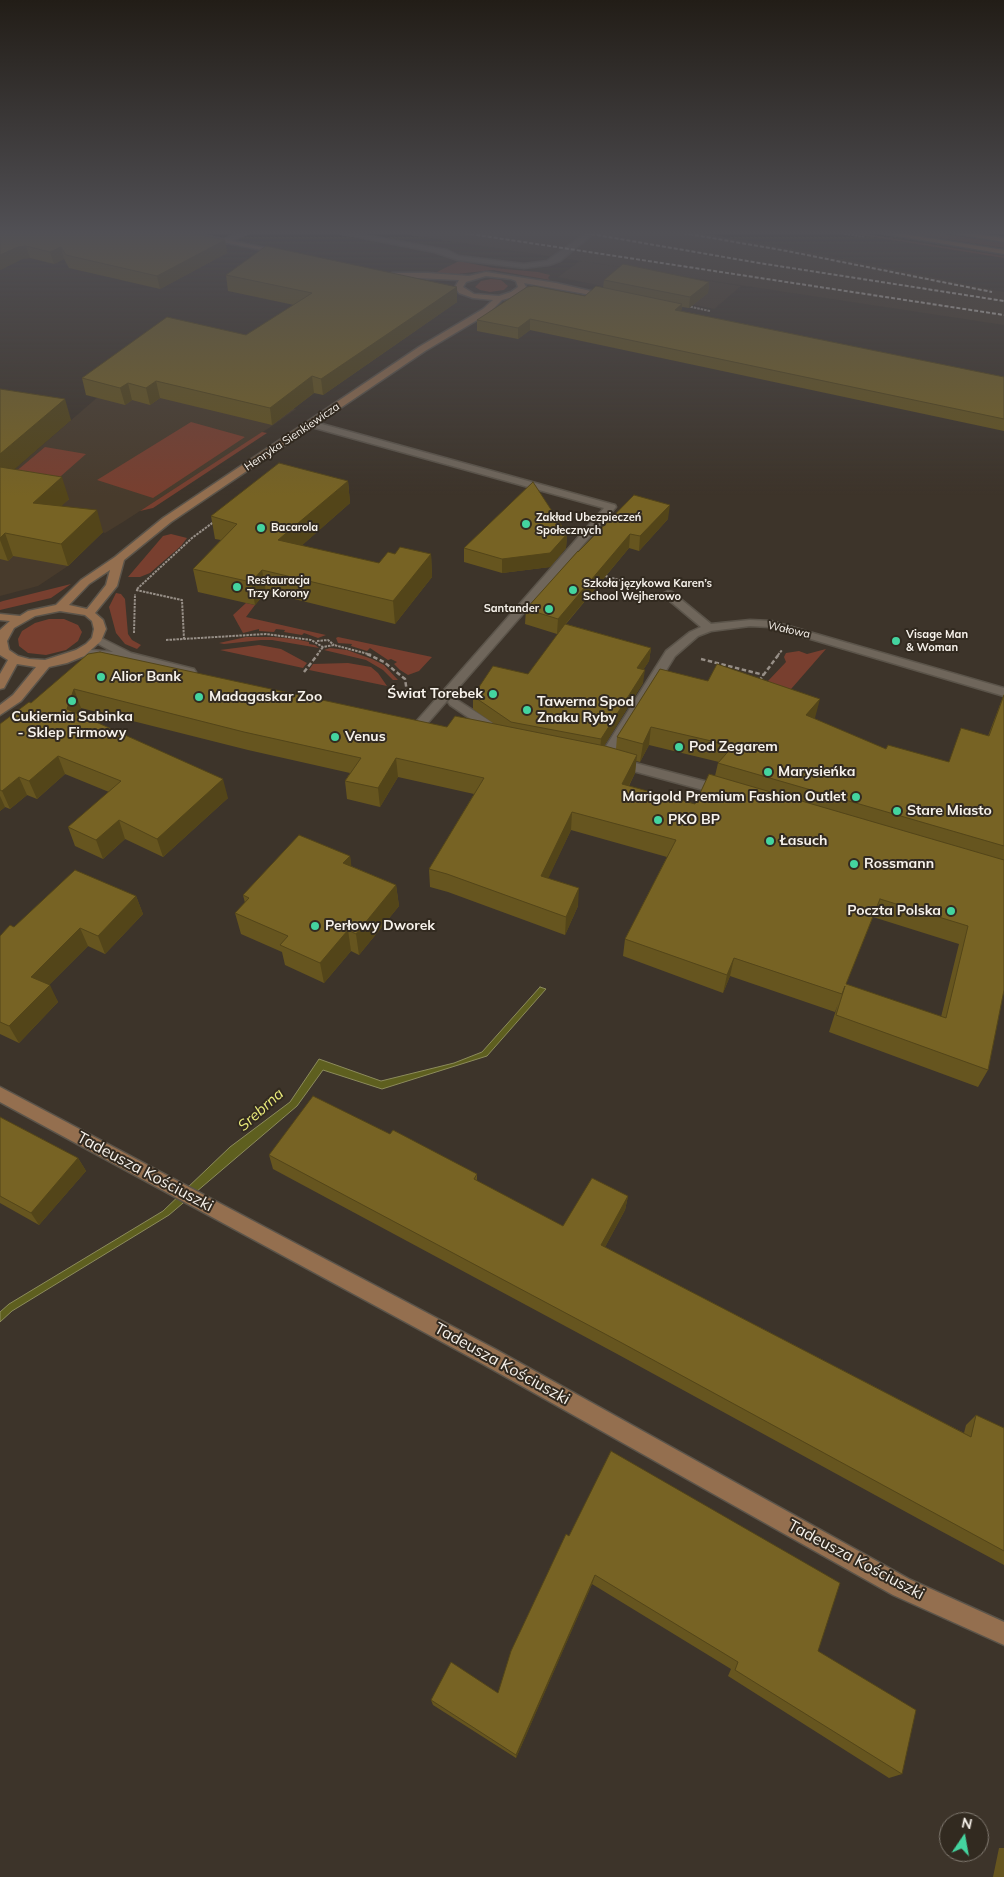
<!DOCTYPE html>
<html>
<head>
<meta charset="utf-8">
<style>
  body { margin:0 }
  #map { position:relative; width:1004px; height:1877px; overflow:hidden; background:#3d342a; font-family:Mulish,sans-serif }
  canvas { display:block }
  .north { position:absolute; left:939px; top:1812px; width:50px; height:50px; box-sizing:border-box; background:#322a20; border:1px solid #817a71; border-radius:50%; rotate:12deg; font-size:14px; font-weight:700; line-height:20px; text-align:center; color:#f7f2eb }
  .north::after { content:''; display:block; margin:auto; width:18px; height:22px; background:#44d49f; clip-path:polygon(50% 0,100% 100%,50% 72%,0 100%) }
</style>
</head>
<body>
<div id="map">
<canvas width="1004" height="1877"></canvas>
<div class="north">N</div>
</div>
<script>
const c = document.querySelector('canvas').getContext('2d');
c.lineJoin = 'round';
function fill(path, color) {
  c.fillStyle = color;
  c.fill(path, 'evenodd');
}
function toPath(rows) {
  const path = new Path2D();
  for (const r of rows) {
    path.moveTo(r[0], r[1]);
    for (let i = 2; i < r.length; i += 2) path.lineTo(r[i], r[i + 1]);
  }
  return path;
}
function stroke(path, color, width, dash) {
  c.strokeStyle = color;
  c.lineWidth = width;
  c.lineCap = dash ? 'butt' : 'round';
  c.setLineDash(dash || []);
  c.stroke(path);
}
function label(font, color, halo, rows, align = 'center') {
  c.font = font + ' Mulish,sans-serif';
  c.lineWidth = 4;
  c.setLineDash([]);
  c.textBaseline = 'middle';
  c.strokeStyle = halo;
  c.fillStyle = color;
  for (const [text, x, y, turn = 0] of rows) {
    c.save();
    c.translate(x, y);
    c.rotate((+turn || 0) * Math.PI / 180);
    c.textAlign = isNaN(turn) ? turn : align;
    if (halo) c.strokeText(text, 0, 0);
    c.fillText(text, 0, 0);
    c.restore();
  }
}
fill(toPath([
  [396,233,700,233,789,248,1004,292,1004,325],
  [580,261,741,286,714,309,558,277],
  [130,369,296,409,272,426,123,522,105,533,102,532,68,566,38,586,0,596,0,482]
]), '#483b2c');
fill(toPath([
  [848,233,859,233,1004,256,1004,258],
  [905,233,938,233,1004,243,1004,248],
  [459,261,494,268,538,272,550,275,548,278,550,280,493,270,457,274,435,273],
  [491,279,501,280,508,286,504,290,490,292,480,290,475,287,481,281],
  [191,422,245,437,153,498,97,480],
  [262,432,267,433,153,508,140,511],
  [45,447,86,454,44,491,1,484],
  [171,534,187,538,181,546,150,573,140,577,128,577,163,536],
  [71,584,51,598,0,610,0,602,3,601],
  [116,593,121,594,125,599,128,634,132,640,141,645,137,649,125,644,116,633,109,607],
  [246,603,255,605,246,617,326,635,318,638,304,633,302,635,284,632,285,630,276,629,274,632,259,631,259,629,243,633,233,615],
  [49,619,64,619,78,625,82,632,78,641,66,650,46,655,28,653,19,646,18,639,22,631,35,623],
  [246,637,273,637,295,639,309,642,309,644,315,645,319,648,272,640,261,640,224,644,219,643],
  [338,637,432,657,419,671,408,675,400,670,394,664,397,662,391,659,388,660,370,648,367,651,351,646,352,644,338,643,336,638],
  [259,645,281,649,307,663,303,668,220,650],
  [330,648,347,650,372,659,384,665,398,680,393,680,383,670,366,660,324,650],
  [826,649,778,704,768,681,786,662,784,657,786,653,799,651,807,654],
  [348,663,371,667,378,673,387,686,309,670,313,664]
]), '#783f2f');
const water = toPath([
  [540,987,546,989,487,1056,382,1089,323,1070,297,1106,169,1215,12,1311,0,1322,0,1312,9,1304,163,1211,230,1147,290,1102,319,1059,381,1081,454,1063,482,1052,540,987]
]);
fill(water, '#5e5f1f');
stroke(water, '#8c8b5c', 1);
const lane = toPath([
  [311,421,615,505,616,507,425,726,417,726,415,723,604,508,308,426,306,424,311,421]
]);
const street = toPath([
  [239,233,249,233,227,243,220,241,239,233],
  [338,233,352,233,447,250,459,256,524,264,547,261,586,233,594,233,560,261,549,265,524,268,458,260,434,252,338,233],
  [668,591,672,592,711,624,750,620,771,621,1004,688,1004,696,770,627,750,626,711,631,698,636,675,656,609,762,599,762,598,759,666,651,690,632,701,627,664,596,662,594,668,591],
  [97,636,131,653,194,669,196,672,190,676,132,661,76,656,74,653,76,650,80,649,113,652,93,641,91,639,97,636],
  [454,698,504,730,506,733,504,736,496,736,450,705,448,702,450,699,454,698],
  [616,758,727,787,729,790,727,793,722,795,611,765,609,762,616,758]
]);
const secondary = toPath([
  [179,233,193,233,285,252,281,254,179,233],
  [486,272,556,283,612,296,608,298,524,283,526,287,517,296,502,300,489,313,425,351,171,522,124,560,117,586,95,613,103,620,106,629,101,641,84,656,67,663,49,667,21,701,0,715,0,705,13,695,36,667,17,664,4,688,0,689,0,674,8,660,0,655,0,630,10,621,0,620,0,614,20,616,28,611,56,605,81,580,115,557,163,518,419,347,483,309,493,300,473,298,459,293,455,287,459,280,395,277,392,277,392,273,428,273,469,276,486,272],
  [486,276,511,279,516,281,518,287,511,292,499,296,474,294,463,287,466,282,486,276],
  [110,570,106,585,87,609,69,605,89,584,110,570],
  [60,611,85,615,92,621,94,629,92,638,86,644,76,650,45,660,29,659,18,656,9,650,7,641,14,628,35,616,60,611],
  [0,1087,495,1349,909,1579,1004,1622,1004,1645,893,1595,481,1363,0,1102,0,1087]
]);
const primary = toPath([
  [881,233,897,233,1004,250,1004,254,881,233],
  [951,233,968,233,1004,238,1004,242,951,233]
]);
stroke(lane, '#5b544a', 3);
stroke(street, '#5b544a', 3);
stroke(secondary, '#5b544a', 3);
stroke(primary, '#5b544a', 3);
stroke(toPath([
  [841,233,865,237],
  [687,306,710,311],
  [602,575,646,588],
  [137,589,192,538,215,521],
  [136,590,182,600,184,639],
  [134,633,135,594],
  [166,640,266,634,311,640,323,647,334,645,372,655],
  [317,641,328,640,334,645],
  [317,655,323,647],
  [778,655,782,650]
]), '#978f87', 2, [2.5, 1]);
stroke(toPath([
  [367,654,384,662,405,679,407,692],
  [701,659,764,675],
  [304,672,318,654],
  [759,681,779,654]
]), '#978f87', 2.5, [4.5, 2.5]);
fill(lane, '#6f665b');
fill(street, '#6f665b');
fill(secondary, '#946f4f');
fill(primary, '#b97742');
stroke(toPath([
  [464,233,1004,315],
  [585,233,759,263,1004,301],
  [683,233,787,251,992,292]
]), '#e2dcd5', 2, [4, 2]);
fill(toPath([
  [0,233,225,240,227,253,160,289,69,268,64,259,54,264,30,258,22,259,0,270],
  [226,275,457,302,323,395,314,393,272,425,160,398,150,405,132,400,125,405,86,395,82,378,246,335,294,305,228,291],
  [604,280,709,282,708,293,689,308,682,307,681,311,1004,377,1004,431,530,330,518,339,477,331,477,320,585,296,603,288],
  [0,389,71,420,14,469,69,499,61,506,103,532,68,566,13,556,8,561,0,559],
  [348,481,350,503,301,546,379,563,395,554,431,554,432,577,395,624,266,592,255,605,198,592,193,569,221,540,215,539,211,516],
  [668,519,639,551,629,548,566,624,651,648,649,661,643,670,643,683,604,746,616,749,617,737,660,669,815,718,814,719,886,749,948,762,988,736,1004,694,1004,990,988,1070,978,1087,829,1032,838,1004,835,1012,730,976,723,993,623,956,625,939,667,857,571,830,548,878,578,906,565,935,448,892,430,887,429,869,474,794,398,777,380,807,347,799,345,781,350,773,248,750,81,708,78,714,228,798,163,857,125,839,103,859,75,846,68,827,109,792,65,774,37,799,27,795,10,809,5,807,0,811,0,724,31,703,88,654,447,727,496,725,473,709,473,696,528,674,562,629,557,634,525,624,526,609,578,552],
  [649,745,719,762,718,763,715,776,695,804,629,786,635,773,636,761,640,762],
  [873,917,959,944,941,1017,846,984],
  [567,534,566,548,550,567,502,573,464,562,464,548],
  [350,856,351,866,396,885,399,906,359,955,351,951,324,983,285,965,282,952,241,934,235,913,245,903,243,895],
  [136,896,143,914,105,954,88,946,49,985,58,1002,19,1043,0,1034,0,936,14,927],
  [0,1117,78,1158,86,1171,39,1225,0,1203],
  [390,1134,477,1174,477,1181,563,1226,628,1196,625,1210,605,1247,964,1433,966,1425,976,1415,1004,1428,1004,1565,939,1530,619,1355,273,1169,269,1155],
  [569,1536,818,1651,902,1774,889,1778,728,1676,731,1669,592,1584,516,1758,433,1705,431,1700,498,1693],
  [999,1848,1004,1848,1004,1877,993,1877]
]), '#66551f');
fill(toPath([
  [225,240,227,253,160,289,157,276],
  [26,246,30,258,22,259,0,270,0,255,18,247],
  [61,247,64,259,54,264,50,252],
  [709,282,708,293,689,308,690,297],
  [457,287,457,302,323,395,321,379],
  [682,304,681,315,675,310],
  [530,319,530,330,518,339,518,328],
  [312,376,314,393,272,425,270,408],
  [156,381,160,398,150,405,146,388],
  [128,383,132,400,125,405,120,388],
  [65,399,71,420,0,482,0,454],
  [62,477,69,499,41,525,33,503],
  [348,481,350,503,282,563,278,540],
  [670,505,668,519,639,551,640,536],
  [97,510,103,532,68,566,61,544],
  [5,533,13,556,8,561,0,540,0,538],
  [567,534,566,548,550,567,502,573,502,559],
  [630,534,629,548,557,634,558,619],
  [431,554,432,577,395,624,393,601],
  [262,570,266,592,255,605,251,582],
  [651,648,649,661,636,681,637,668],
  [645,670,643,683,600,752,601,739],
  [74,689,81,708,74,728,67,709],
  [820,699,815,718,801,733,806,715],
  [651,727,649,745,640,762,643,744],
  [637,755,635,773,620,803,622,784],
  [58,756,65,774,37,799,29,781],
  [396,758,398,777,380,807,378,788],
  [19,777,27,795,10,809,2,791],
  [223,779,228,798,163,857,157,839],
  [0,796,5,807,0,811],
  [572,812,571,830,541,894,541,876],
  [119,820,125,839,103,859,96,840],
  [350,856,353,877,343,863],
  [396,885,399,906,359,955,356,934],
  [579,888,578,906,565,935,566,917],
  [136,896,143,914,105,954,98,936],
  [80,928,88,946,40,994,31,977],
  [348,930,351,951,324,983,320,963],
  [734,958,730,976,723,993,727,975],
  [50,985,58,1002,19,1043,9,1026],
  [78,1158,86,1171,39,1225,31,1213],
  [628,1196,625,1210,599,1258,601,1245],
  [595,1575,592,1584,516,1758,516,1755]
]), '#534519');
const building = toPath([
  [0,233,190,233,225,240,157,276,66,255,61,247,50,252,26,246,18,247,0,255,0,233],
  [266,246,457,287,321,379,312,376,270,408,156,381,146,388,128,383,120,388,82,378,167,317,246,335,312,293,226,275,266,246],
  [623,264,709,282,690,297,604,280,623,264],
  [534,286,585,296,596,286,682,304,675,310,1004,377,1004,419,530,319,518,328,477,320,527,287,534,286],
  [0,389,65,399,0,454,0,389],
  [279,463,348,481,278,540,379,563,388,552,395,554,400,547,431,554,393,601,262,570,251,582,193,569,237,524,211,516,279,463],
  [0,467,62,477,33,503,97,510,61,544,5,533,0,538,0,467],
  [533,482,567,534,550,553,502,559,464,548,533,482],
  [634,495,670,505,640,536,630,534,558,619,526,609,578,551,578,552,634,495],
  [565,624,651,648,637,668,645,670,601,739,511,722,473,696,493,666,528,674,565,624],
  [100,652,447,727,455,716,605,746,637,755,622,784,695,804,709,774,1004,860,1004,990,988,1070,836,1015,845,986,842,994,734,958,727,975,625,939,676,840,572,812,541,876,579,888,566,917,447,874,429,869,484,778,396,758,378,788,345,781,361,758,244,732,74,689,67,709,223,779,157,839,119,820,96,840,68,827,121,781,58,756,29,781,19,777,2,791,0,790,0,724,29,702,31,703,88,654,100,652],
  [880,899,968,926,946,1018,846,984,880,899],
  [717,664,820,699,806,715,886,749,888,745,949,762,961,728,989,736,1004,695,1004,846,718,763,733,746,651,727,643,744,617,737,660,669,708,681,717,664],
  [299,835,350,856,343,863,396,885,356,934,348,930,320,963,280,945,288,936,235,913,249,898,243,895,299,835],
  [75,870,136,896,98,936,80,928,31,977,50,985,9,1026,0,1022,0,936,10,925,14,927,75,870],
  [313,1096,390,1134,393,1130,477,1174,474,1179,563,1226,592,1178,628,1196,601,1245,971,1437,976,1415,1004,1428,1004,1551,622,1343,269,1155,313,1096],
  [0,1117,78,1158,31,1213,0,1196,0,1117],
  [611,1451,840,1583,818,1651,916,1710,902,1774,735,1670,738,1662,595,1575,516,1755,431,1700,451,1662,498,1693,511,1651,566,1534,569,1536,611,1451]
]);
fill(building, '#776324');
stroke(building, '#534519', 1);
const sky = c.createLinearGradient(0, 0, 0, 496);
sky.addColorStop(0, '#221d17');
sky.addColorStop(0.47, '#515055');
sky.addColorStop(1, '#51505500');
c.fillStyle = sky;
c.fillRect(0, 0, 1004, 496);
for (const [x, y, r, color] of [
  [526,524,5,"#44d49f"],
  [261,528,5,"#44d49f"],
  [237,587,5,"#44d49f"],
  [573,590,5,"#44d49f"],
  [549,609,5,"#44d49f"],
  [896,641,5,"#44d49f"],
  [101,677,5,"#44d49f"],
  [493,694,5,"#44d49f"],
  [199,697,5,"#44d49f"],
  [72,701,5,"#44d49f"],
  [527,710,5,"#44d49f"],
  [335,737,5,"#44d49f"],
  [679,747,5,"#44d49f"],
  [768,772,5,"#44d49f"],
  [856,797,5,"#44d49f"],
  [897,811,5,"#44d49f"],
  [658,820,5,"#44d49f"],
  [770,841,5,"#44d49f"],
  [854,864,5,"#44d49f"],
  [951,911,5,"#44d49f"],
  [315,926,5,"#44d49f"]
]) {
  const dot = new Path2D();
  dot.arc(x, y, r, 0, 2 * Math.PI);
  c.fillStyle = color;
  c.fill(dot);
  stroke(dot, '#322a20', 2);
}
label('11px', '#f7f2eb', '#322a20', [
  ["Henryka Sienkiewicza",292,437,-34],
  ["Wałowa",789,630,13]
]);
label('bold 11px', '#f7f2eb', '#322a20', [
  ["Zakład Ubezpieczeń",536,518],
  ["Społecznych",536,531],
  ["Bacarola",271,528],
  ["Restauracja",247,581],
  ["Trzy Korony",247,594],
  ["Szkoła językowa Karen’s",583,584],
  ["School Wejherowo",583,597],
  ["Santander",539,609,"right"],
  ["Visage Man",906,635],
  ["& Woman",906,648]
], 'left');
label('bold 14px', '#f7f2eb', '#322a20', [
  ["Alior Bank",111,677],
  ["Świat Torebek",483,694,"right"],
  ["Madagaskar Zoo",209,697],
  ["Tawerna Spod",537,702],
  ["Znaku Ryby",537,718],
  ["Cukiernia Sabinka",72,717,"center"],
  ["- Sklep Firmowy",72,733,"center"],
  ["Venus",345,737],
  ["Pod Zegarem",689,747],
  ["Marysieńka",778,772],
  ["Marigold Premium Fashion Outlet",846,797,"right"],
  ["Stare Miasto",907,811],
  ["PKO BP",668,820],
  ["Łasuch",780,841],
  ["Rossmann",864,864],
  ["Poczta Polska",941,911,"right"],
  ["Perłowy Dworek",325,926]
], 'left');
label('italic 15px', '#ebec7b', '#322a20', [
  ["Srebrna",261,1110,-42]
]);
label('16px', '#f7f2eb', '#322a20', [
  ["Tadeusza Kościuszki",145,1172,28],
  ["Tadeusza Kościuszki",502,1364,29],
  ["Tadeusza Kościuszki",856,1560,28]
]);
</script>
</body>
</html>
